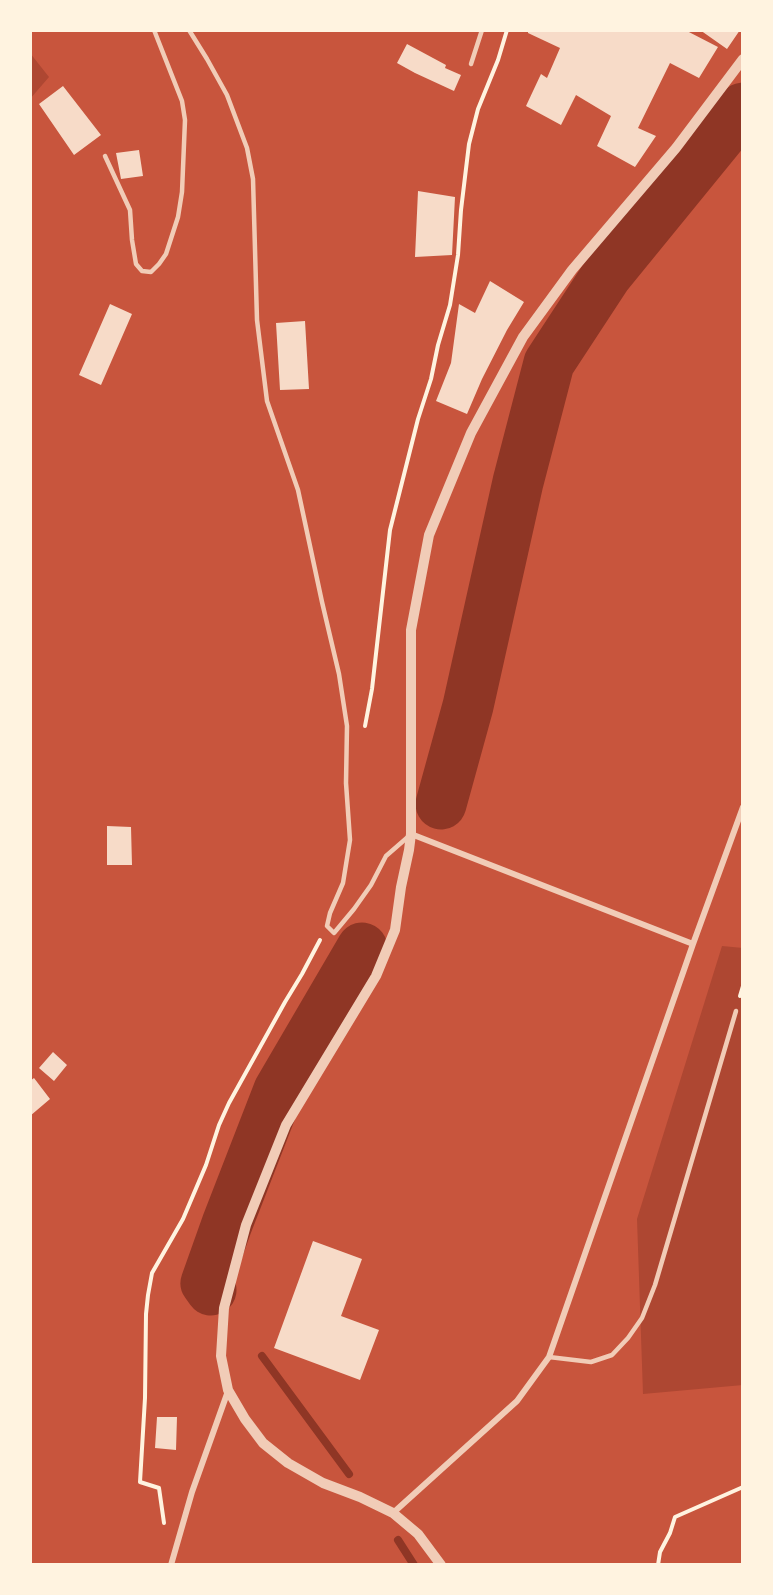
<!DOCTYPE html>
<html>
<head>
<meta charset="utf-8">
<style>
  body { margin:0 }
  #map { position:relative; width:773px; height:1595px; overflow:hidden; background:#c8553d; font-family:"IBM Plex Serif",serif }
  canvas { display:block }
  .frame { position:absolute; inset:0; border:32px solid #fff3e0; pointer-events:none }
</style>
</head>
<body>
<div id="map">
<canvas width="773" height="1595"></canvas>
<div class="frame"></div>
</div>
<script>
const c = document.querySelector('canvas').getContext('2d');
c.lineJoin = 'round';
function fill(path, color) {
  c.fillStyle = color;
  c.fill(path, 'evenodd');
}
function toPath(rows) {
  const path = new Path2D();
  for (const r of rows) {
    path.moveTo(r[0], r[1]);
    for (let i = 2; i < r.length; i += 2) path.lineTo(r[i], r[i + 1]);
  }
  return path;
}
function stroke(path, color, width, dash) {
  c.strokeStyle = color;
  c.lineWidth = width;
  c.lineCap = dash ? 'butt' : 'round';
  c.setLineDash(dash || []);
  c.stroke(path);
}
fill(toPath([
  [30,53,49,77,30,99],
  [722,946,743,948,743,1385,643,1394,637,1219]
]), '#ae4732');
stroke(toPath([
  [262,1356,349,1474],
  [398,1540,414,1565]
]), '#8f3625', 8);
stroke(toPath([
  [441,804,468,706,518,482,549,363,606,276,743,108],
  [211,1290,206,1283,227,1224,279,1090,362,948]
]), '#8f3625', 51);
fill(toPath([
  [528,30,685,30,718,47,699,78,670,63,638,128,656,136,635,167,597,146,611,116,576,95,561,125,526,106,541,74,547,78,560,48,528,33],
  [700,30,740,30,727,49],
  [407,44,446,65,445,68,461,75,454,91,415,73,397,63],
  [63,86,101,135,74,155,39,104],
  [139,150,143,176,121,179,116,153],
  [418,191,455,197,452,255,415,257],
  [490,281,524,302,507,330,482,379,467,414,436,401,451,363,459,304,475,313],
  [110,304,132,314,101,385,79,375],
  [305,321,309,389,280,390,276,323],
  [107,826,131,827,132,865,107,865],
  [53,1052,67,1065,54,1081,39,1068],
  [34,1078,50,1099,30,1116,30,1081],
  [313,1241,362,1259,341,1316,379,1330,360,1380,274,1348],
  [157,1417,177,1417,176,1450,155,1448]
]), '#f7dbc8');
stroke(toPath([
  [365,726,372,689,390,530,418,419,431,379,438,345,450,305,458,255,461,210,469,144,478,109,498,60,507,30],
  [740,996,743,986],
  [164,1523,159,1488,140,1482,145,1398,146,1314,148,1295,152,1273,183,1219,206,1165,219,1125,229,1103,285,1002,302,974,320,940],
  [658,1565,660,1552,670,1533,675,1517,743,1487]
]), '#fff3e0', 4);
stroke(toPath([
  [189,30,207,59,227,95,247,148,253,179,257,320,267,401,298,490,322,602,339,674,347,726,346,783,350,840,343,883,330,913,327,926,334,933,354,909,371,885,386,856,409,836],
  [471,64,482,30],
  [105,156,130,210,132,240,136,264,142,271,151,272,159,264,166,254,178,217,182,192,185,120,182,101,154,30],
  [549,1357,591,1362,612,1355,628,1338,642,1318,655,1285,736,1011]
]), '#f1ccb7', 4.5);
stroke(toPath([
  [411,834,693,944],
  [393,1513,517,1401,549,1357,693,944,743,807],
  [171,1565,192,1492,228,1391]
]), '#f1ccb7', 6);
stroke(toPath([
  [441,1565,418,1534,393,1513,360,1497,323,1483,288,1463,263,1443,245,1419,228,1390,221,1356,224,1308,246,1225,286,1125,376,976,395,930,401,887,409,850,411,834,411,630,429,535,471,433,523,337,572,270,676,148,743,59]
]), '#f1ccb7', 10);
</script>
</body>
</html>
